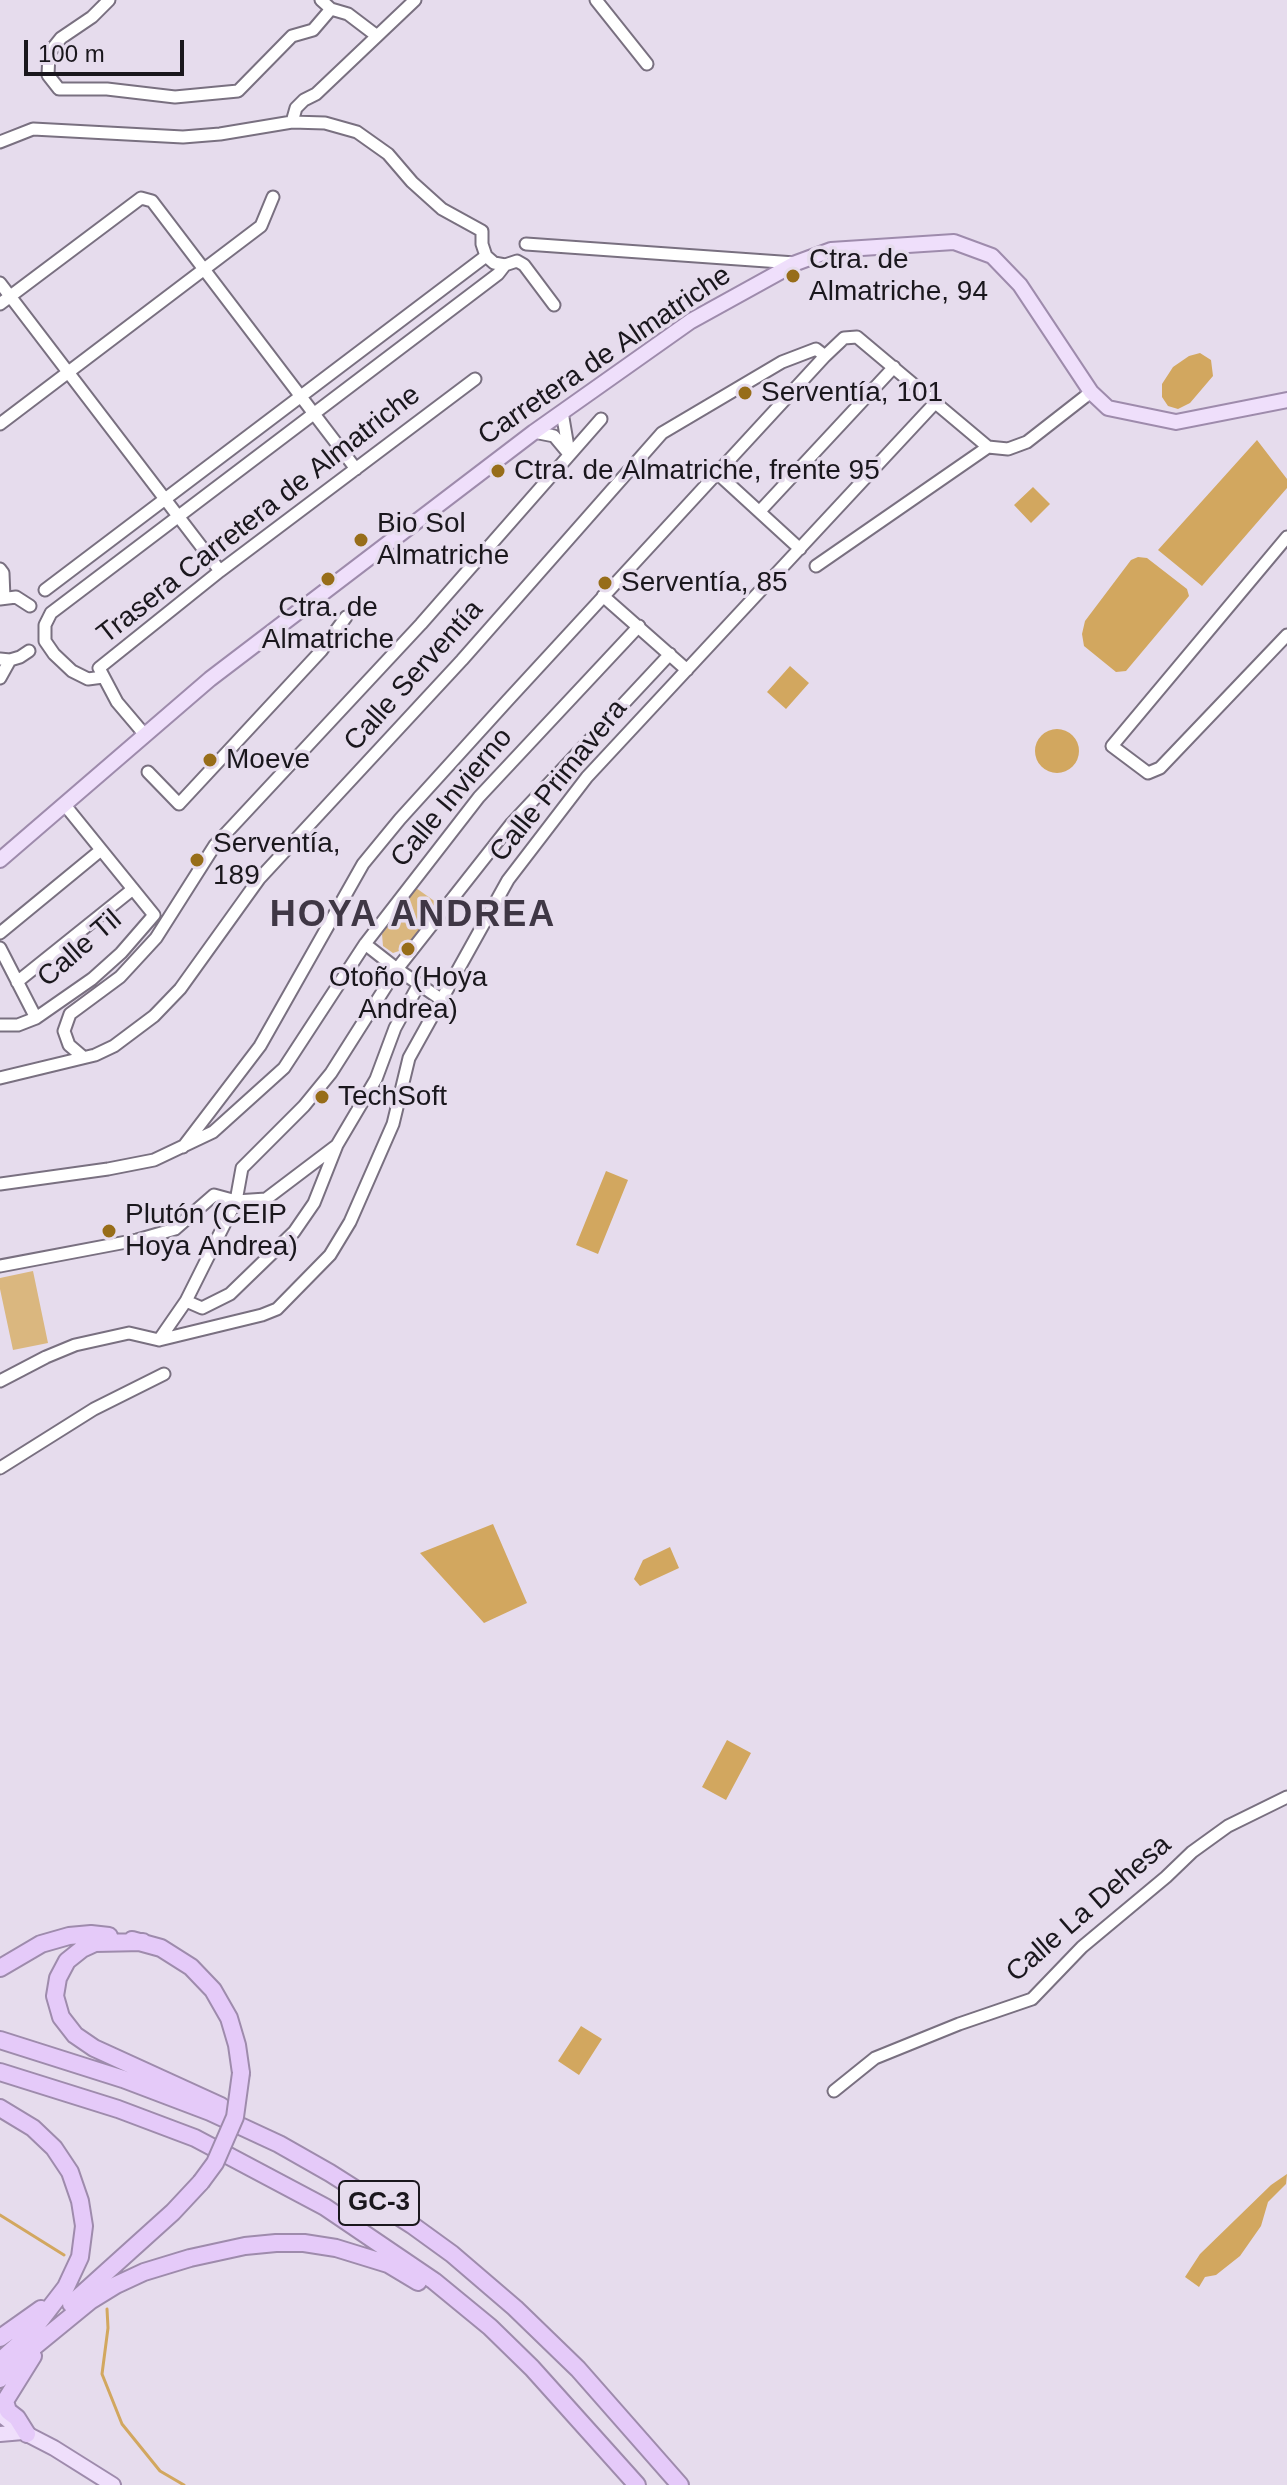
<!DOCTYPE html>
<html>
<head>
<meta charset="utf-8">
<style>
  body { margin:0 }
  #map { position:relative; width:1287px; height:2485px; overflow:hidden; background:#e6dced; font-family:Helvetica,sans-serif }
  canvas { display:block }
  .scale { position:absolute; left:24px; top:40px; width:160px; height:36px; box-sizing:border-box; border:4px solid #1a171d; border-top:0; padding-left:10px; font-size:24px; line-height:28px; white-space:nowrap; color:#1a171d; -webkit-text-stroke:6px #e6dced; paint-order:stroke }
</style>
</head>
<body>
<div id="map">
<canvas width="1287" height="2485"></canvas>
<div class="scale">100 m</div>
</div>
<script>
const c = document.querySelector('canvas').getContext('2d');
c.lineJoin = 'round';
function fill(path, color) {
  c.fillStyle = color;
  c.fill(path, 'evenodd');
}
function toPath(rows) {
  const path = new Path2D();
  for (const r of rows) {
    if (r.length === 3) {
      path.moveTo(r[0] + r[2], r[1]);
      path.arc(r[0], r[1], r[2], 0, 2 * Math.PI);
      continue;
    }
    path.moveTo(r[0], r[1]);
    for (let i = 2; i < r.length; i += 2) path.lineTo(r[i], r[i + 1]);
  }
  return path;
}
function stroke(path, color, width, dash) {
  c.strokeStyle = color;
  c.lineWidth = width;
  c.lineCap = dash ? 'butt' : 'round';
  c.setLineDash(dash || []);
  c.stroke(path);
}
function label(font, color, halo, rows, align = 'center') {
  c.font = font + ' Helvetica,sans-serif';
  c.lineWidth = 7;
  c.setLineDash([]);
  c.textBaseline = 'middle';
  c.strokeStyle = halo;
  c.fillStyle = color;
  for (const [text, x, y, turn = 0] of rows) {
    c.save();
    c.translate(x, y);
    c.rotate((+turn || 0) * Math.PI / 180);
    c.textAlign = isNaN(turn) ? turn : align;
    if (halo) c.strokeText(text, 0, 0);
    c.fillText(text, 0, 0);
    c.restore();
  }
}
fill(toPath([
  [416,888,440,905,405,949,393,953,383,946,382,934],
  [33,1271,48,1343,13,1350,0,1289,0,1278]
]), '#dab77f');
fill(toPath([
  [1200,353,1211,360,1213,376,1190,403,1178,409,1168,406,1162,397,1162,384,1173,367,1189,356],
  [1257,440,1287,479,1287,488,1202,586,1158,550],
  [1033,487,1050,504,1031,523,1014,505],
  [1138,557,1147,558,1187,589,1189,596,1126,671,1116,672,1084,646,1082,634,1085,621,1131,560],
  [790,666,809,683,786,709,767,692],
  [1057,751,22],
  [606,1171,628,1180,598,1254,576,1245],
  [493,1524,527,1603,484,1623,420,1553],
  [670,1547,679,1568,640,1586,634,1579,643,1560],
  [727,1740,751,1753,726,1800,702,1787],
  [581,2026,602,2039,579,2075,558,2061],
  [1287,2174,1286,2184,1268,2202,1261,2226,1240,2256,1216,2275,1205,2277,1199,2287,1185,2277,1200,2254,1271,2185]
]), '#d2a75f');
stroke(toPath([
  [0,2215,64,2255],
  [107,2309,108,2328,102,2374,122,2424,160,2471,184,2485]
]), '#d2a75f', 3);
const minor = toPath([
  [109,0,92,17,61,38,49,53,48,75,59,89,107,89,175,97,238,91,292,36,313,30,331,9],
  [321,0,331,9,348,14,377,36],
  [596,0,647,64],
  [292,122,296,108,304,100,316,94,415,0],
  [0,142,33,129,183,137,220,134,292,122,325,123,357,132,388,154,412,182,442,209,482,231,482,244,486,256,494,263,505,265,517,261,524,265,554,305],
  [526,244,795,263],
  [0,283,220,571],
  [0,304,141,198,152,201,356,469],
  [825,356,844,338,857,337,988,447,1008,449,1027,442,1091,392],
  [562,412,569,453],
  [0,424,261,226,273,197],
  [534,432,554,436,569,454],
  [717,473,800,549],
  [760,511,894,367],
  [1287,537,1112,746,1148,773,1160,768,1287,635],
  [816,566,988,447],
  [0,569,3,573,4,598],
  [45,590,486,256],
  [603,596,687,670],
  [0,599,16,597,30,606],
  [0,659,10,660,20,657,29,651],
  [103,677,88,679,72,671,54,654,45,641,45,625,51,613,498,274,505,265],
  [0,678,10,660],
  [145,735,117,702,99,668,220,571,475,379],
  [148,772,179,804,321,651,346,617],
  [0,933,101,850],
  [365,944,397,969,442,1000],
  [0,948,36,1018],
  [17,982,133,889],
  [0,1025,18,1025,36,1018,92,979,121,953,154,915,64,804],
  [83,1057,69,1045,64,1031,70,1014,120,977,156,938,215,845,421,624,601,419],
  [0,1078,95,1055,114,1046,154,1016,180,989,259,879,462,660,662,433,782,362,816,349,825,356,508,700,400,819,363,864,260,1046,183,1147],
  [0,1184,108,1169,154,1160,213,1132,284,1068,365,944,479,797,639,626],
  [0,1266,137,1240,175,1229,214,1195,236,1201,266,1199,336,1146],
  [186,1301,202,1308,230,1294,294,1232,314,1203,337,1145,376,1079,395,1028,419,984],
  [159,1340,186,1301,236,1201,242,1168,304,1106,331,1073,397,969,512,823,670,654],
  [0,1381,46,1357,75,1345,129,1333,159,1340,262,1315,277,1309,330,1255,350,1222,393,1124,409,1058,508,880,587,777,935,403],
  [0,1468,94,1409,164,1374],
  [834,2091,875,2058,959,2024,1032,1999,1082,1947,1166,1877,1192,1852,1228,1826,1287,1797]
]);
const major = toPath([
  [0,860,210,679,534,432,691,321,796,263,831,250,954,242,992,256,1020,285,1091,392,1108,408,1176,422,1287,400],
  [0,2414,23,2432,54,2448,113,2485],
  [0,2434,23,2432]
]);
const highway = toPath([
  [132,1940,161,1948,191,1967,213,1990,229,2018,237,2045,241,2073],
  [143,1942,95,1943,82,1949,67,1961,58,1978,55,1996,61,2017,75,2035,94,2048,221,2106],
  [0,1968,41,1944,69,1936,91,1934,109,1936],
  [0,2040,123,2079,210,2112,279,2144,330,2173,412,2225,452,2254,515,2308,578,2369,680,2485],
  [0,2072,118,2109,195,2138,325,2207,434,2281,490,2327,532,2368,637,2485],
  [0,2108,33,2128,54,2148,70,2172,80,2201,84,2226,80,2257,66,2287,29,2335,0,2361],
  [71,2304,173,2212,201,2182],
  [0,2338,41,2309],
  [13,2364,90,2301,116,2285,144,2272,190,2258,245,2246,276,2243,304,2243,336,2248,388,2264,418,2282],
  [0,2379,18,2357],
  [27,2434,17,2418,8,2411,5,2401,33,2356]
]);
stroke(minor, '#797080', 15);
stroke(major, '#9e8bac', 18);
stroke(highway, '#9e8bac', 20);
stroke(minor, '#fff', 11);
stroke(major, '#efdffb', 14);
stroke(highway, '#e5caf9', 16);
const highwayBridge = toPath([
  [201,2182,215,2163,235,2117,241,2073]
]);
stroke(highwayBridge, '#9e8bac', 20, []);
stroke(highwayBridge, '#e5caf9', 16);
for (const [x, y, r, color] of [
  [793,276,8,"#976d19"],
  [745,393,8,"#976d19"],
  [498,471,8,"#976d19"],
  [361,540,8,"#976d19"],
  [328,579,8,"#976d19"],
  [605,583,8,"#976d19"],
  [210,760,8,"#976d19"],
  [197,860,8,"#976d19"],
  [408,949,8,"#976d19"],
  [322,1097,8,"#976d19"],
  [109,1231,8,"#976d19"]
]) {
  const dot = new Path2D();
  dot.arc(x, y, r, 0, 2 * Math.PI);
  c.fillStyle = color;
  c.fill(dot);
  stroke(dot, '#e6dced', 3);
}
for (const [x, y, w] of [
  [379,2203,80]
]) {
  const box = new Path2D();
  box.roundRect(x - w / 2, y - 22, w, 44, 6);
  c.fillStyle = '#e6dced';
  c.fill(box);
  stroke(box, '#1a171d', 2);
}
label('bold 26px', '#1a171d', null, [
  ["GC-3",379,2203]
]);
label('28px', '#1a171d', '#e6dced', [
  ["Ctra. de",809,260],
  ["Almatriche, 94",809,292],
  ["Serventía, 101",761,393],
  ["Ctra. de Almatriche, frente 95",514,471],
  ["Bio Sol",377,524],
  ["Almatriche",377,556],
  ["Serventía, 85",621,583],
  ["Ctra. de",328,608,"center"],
  ["Almatriche",328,640,"center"],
  ["Moeve",226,760],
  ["Serventía,",213,844],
  ["189",213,876],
  ["Otoño (Hoya",408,978,"center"],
  ["Andrea)",408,1010,"center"],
  ["TechSoft",338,1097],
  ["Plutón (CEIP",125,1215],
  ["Hoya Andrea)",125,1247]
], 'left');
label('28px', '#1a171d', '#e6dced', [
  ["Carretera de Almatriche",605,356,-34],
  ["Trasera Carretera de Almatriche",259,515,-38],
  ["Calle Serventía",414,676,-48],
  ["Calle Primavera",559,781,-51],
  ["Calle Invierno",452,798,-50],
  ["Calle Til",80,949,-41],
  ["Calle La Dehesa",1089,1909,-41]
]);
c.letterSpacing = '2px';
label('bold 36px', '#3f3745', '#e6dced', [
  ["HOYA ANDREA",413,916]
]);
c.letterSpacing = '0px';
</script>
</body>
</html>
